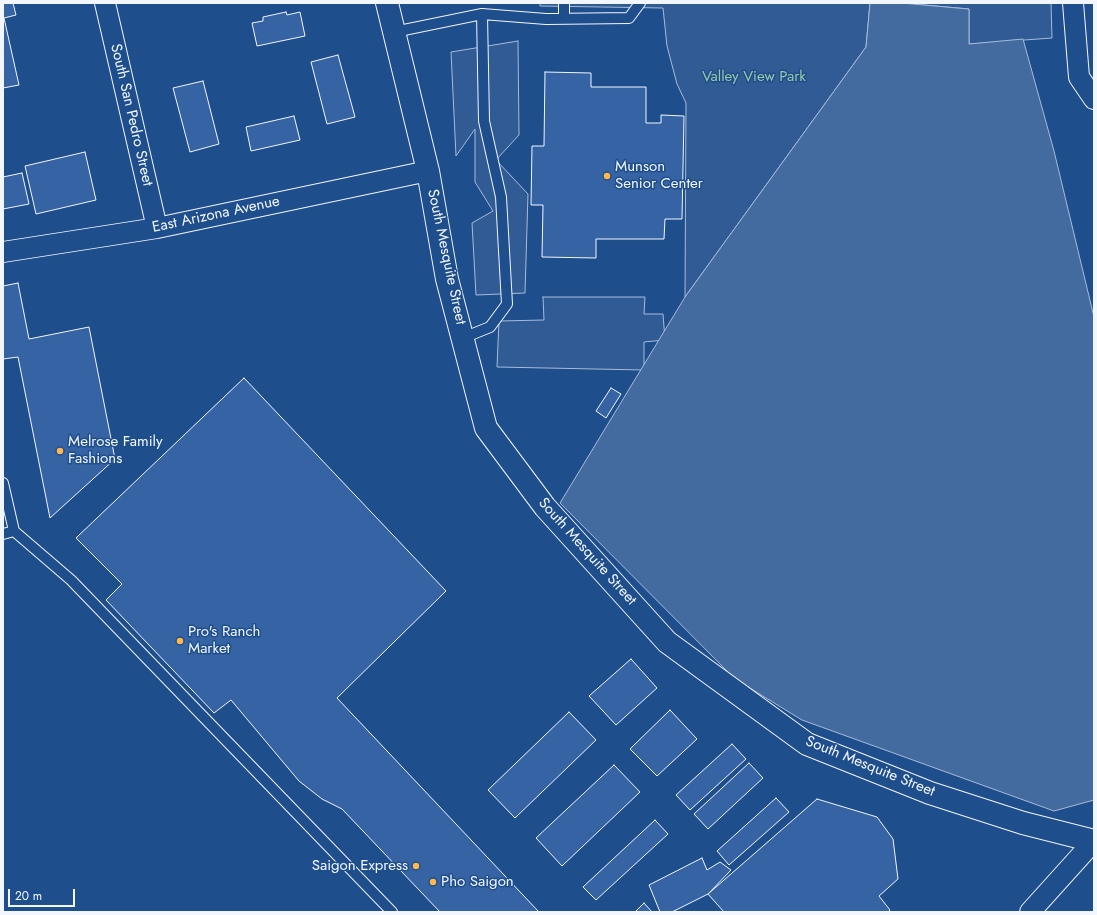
<!DOCTYPE html>
<html>
<head>
<meta charset="utf-8">
<style>
  body { margin:0 }
  #map { position:relative; width:1097px; height:915px; overflow:hidden; background:#1f4e8c; font-family:Jost,sans-serif }
  canvas { display:block }
  .frame { position:absolute; inset:0; border:4px solid #f2f6ff; pointer-events:none }
  .scale { position:absolute; left:8px; top:889px; width:67px; height:18px; box-sizing:border-box; border:2px solid #f2f6ff; border-top:0; padding-left:5px; font-size:12px; line-height:14px; white-space:nowrap; color:#f2f6ff; -webkit-text-stroke:3px #1f4e8c; paint-order:stroke }
</style>
</head>
<body>
<div id="map">
<canvas width="1097" height="915"></canvas>
<div class="frame"></div>
<div class="scale">20 m</div>
</div>
<script>
const c = document.querySelector('canvas').getContext('2d');
c.lineJoin = 'round';
function fill(path, color) {
  c.fillStyle = color;
  c.fill(path, 'evenodd');
}
function toPath(rows) {
  const path = new Path2D();
  for (const r of rows) {
    path.moveTo(r[0], r[1]);
    for (let i = 2; i < r.length; i += 2) path.lineTo(r[i], r[i + 1]);
  }
  return path;
}
function stroke(path, color, width, dash) {
  c.strokeStyle = color;
  c.lineWidth = width;
  c.lineCap = dash ? 'butt' : 'round';
  c.setLineDash(dash || []);
  c.stroke(path);
}
function label(font, color, halo, rows, align = 'center') {
  c.font = font + ' Jost,sans-serif';
  c.lineWidth = 3;
  c.setLineDash([]);
  c.textBaseline = 'middle';
  c.strokeStyle = halo;
  c.fillStyle = color;
  for (const [text, x, y, turn = 0] of rows) {
    c.save();
    c.translate(x, y);
    c.rotate((+turn || 0) * Math.PI / 180);
    c.textAlign = isNaN(turn) ? turn : align;
    if (halo) c.strokeText(text, 0, 0);
    c.fillText(text, 0, 0);
    c.restore();
  }
}
const built = toPath([
  [540,3,870,3,866,47,685,297,686,103,677,84,667,46,663,8,540,6,540,3],
  [901,3,1051,3,1052,38,969,44,969,9,901,3],
  [518,41,519,135,496,160,528,194,525,293,476,295,472,223,493,211,475,182,475,129,456,156,451,52,518,41],
  [543,297,645,297,644,314,663,314,665,340,644,342,644,370,497,367,499,321,544,320,543,297]
]);
fill(built, '#305b95');
stroke(built, '#a8bbd7', 1);
const water = toPath([
  [870,3,901,3,969,9,969,44,1023,39,1054,151,1094,317,1094,800,1054,811,802,720,735,679,560,503,685,297,866,47,870,3]
]);
fill(water, '#446ba0');
stroke(water, '#a8bbd7', 1);
const building = toPath([
  [3,3,13,3,16,15,4,18,19,85,3,88,3,3],
  [286,12,287,15,300,12,305,36,257,46,252,23,263,21,263,17,286,12],
  [338,55,355,117,327,124,311,62,338,55],
  [545,72,591,73,591,87,646,87,646,123,661,123,661,115,684,116,682,219,665,219,664,239,596,239,596,258,542,257,543,205,531,205,532,146,544,146,545,72],
  [203,81,219,144,190,152,173,88,203,81],
  [294,116,300,140,251,151,246,127,294,116],
  [85,152,96,200,36,214,25,166,85,152],
  [22,173,29,204,3,209,3,177,22,173],
  [18,283,29,339,89,327,115,459,50,518,18,357,3,359,3,286,18,283],
  [244,378,446,591,337,698,539,912,440,912,342,809,322,799,299,781,231,700,214,713,106,600,122,584,76,538,244,378],
  [611,388,621,394,606,418,596,411,611,388],
  [631,659,657,688,616,725,589,696,631,659],
  [670,710,697,739,657,776,630,749,670,710],
  [569,712,596,740,515,818,488,790,569,712],
  [732,744,746,759,690,810,676,795,732,744],
  [749,763,763,778,708,829,694,814,749,763],
  [614,765,640,792,562,866,536,838,614,765],
  [776,798,789,812,729,865,717,851,776,798],
  [817,799,877,817,893,839,898,879,879,896,890,910,888,912,724,912,708,894,817,799],
  [655,820,668,834,596,900,583,887,655,820],
  [702,858,707,870,720,862,731,870,708,894,672,912,660,912,649,885,702,858],
  [644,903,652,912,635,912,644,903]
]);
fill(building, '#3563a3');
stroke(building, '#f2f6ff', 1);
const lane = toPath([
  [564,19,564,3],
  [394,32,482,14,546,19,629,18,640,3],
  [463,338,490,327,507,304,501,197,484,121,482,14],
  [3,483,14,531],
  [3,534,14,531,71,580,392,912]
]);
const street = toPath([
  [105,3,157,228],
  [1073,3,1079,77,1094,99],
  [3,252,157,228,428,171],
  [1030,912,1094,841]
]);
const secondary = toPath([
  [387,3,428,171,447,279,486,428,545,507,667,642,807,744,930,793,1023,823,1094,841]
]);
stroke(lane, '#f2f6ff', 12);
stroke(street, '#f2f6ff', 22);
stroke(secondary, '#f2f6ff', 24);
stroke(lane, '#1f4e8c', 10);
stroke(street, '#1f4e8c', 20);
stroke(secondary, '#1f4e8c', 22);
for (const [x, y, r, color] of [
  [607,176,4,"#ffb74d"],
  [60,451,4,"#ffb74d"],
  [180,641,4,"#ffb74d"],
  [416,866,4,"#ffb74d"],
  [433,882,4,"#ffb74d"]
]) {
  const dot = new Path2D();
  dot.arc(x, y, r, 0, 2 * Math.PI);
  c.fillStyle = color;
  c.fill(dot);
  stroke(dot, '#1f4e8c', 1.5);
}
label('15px', '#97c8a6', '#1f4e8c', [
  ["Valley View Park",754,77]
]);
label('15px', '#f2f6ff', '#1f4e8c', [
  ["South San Pedro Street",131,115,77],
  ["East Arizona Avenue",216,215,-12],
  ["South Mesquite Street",446,257,78],
  ["South Mesquite Street",587,552,48],
  ["South Mesquite Street",870,767,22]
]);
label('15px', '#f2f6ff', '#1f4e8c', [
  ["Munson",615,167],
  ["Senior Center",615,184],
  ["Melrose Family",68,442],
  ["Fashions",68,459],
  ["Pro's Ranch",188,632],
  ["Market",188,649],
  ["Saigon Express",408,866,"right"],
  ["Pho Saigon",441,882]
], 'left');
</script>
</body>
</html>
